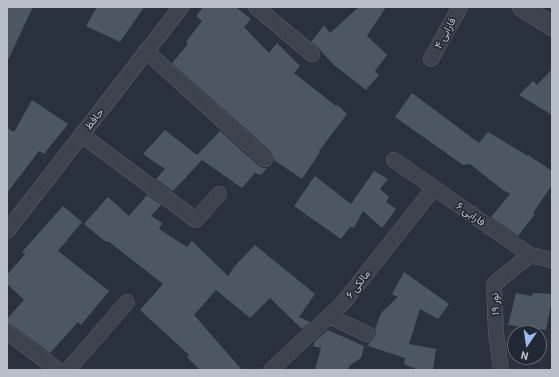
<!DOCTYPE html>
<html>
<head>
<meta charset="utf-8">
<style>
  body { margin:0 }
  #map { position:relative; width:559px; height:377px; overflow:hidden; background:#29313e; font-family:Barlow,sans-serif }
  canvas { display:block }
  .frame { position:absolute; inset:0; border:8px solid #b9bfc8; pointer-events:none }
  .north { position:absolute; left:507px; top:325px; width:40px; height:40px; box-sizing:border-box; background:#212833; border:1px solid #5e646f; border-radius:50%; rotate:193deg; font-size:11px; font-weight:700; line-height:16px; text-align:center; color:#b9bfc8 }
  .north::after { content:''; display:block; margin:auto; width:14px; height:18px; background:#9abaec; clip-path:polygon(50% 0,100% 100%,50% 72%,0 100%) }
</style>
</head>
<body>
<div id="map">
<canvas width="559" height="377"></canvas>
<div class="frame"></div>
<div class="north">N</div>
</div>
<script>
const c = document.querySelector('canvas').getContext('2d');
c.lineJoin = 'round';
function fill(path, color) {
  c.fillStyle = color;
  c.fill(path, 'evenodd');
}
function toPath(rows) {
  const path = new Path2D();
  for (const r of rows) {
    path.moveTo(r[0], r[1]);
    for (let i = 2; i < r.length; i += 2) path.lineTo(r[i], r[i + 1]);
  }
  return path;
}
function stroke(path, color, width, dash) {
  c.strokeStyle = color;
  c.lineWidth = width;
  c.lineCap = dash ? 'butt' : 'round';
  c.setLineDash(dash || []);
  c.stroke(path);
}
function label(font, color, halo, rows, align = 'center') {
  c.font = font + ' Barlow,Vazirmatn,sans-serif';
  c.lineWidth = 3;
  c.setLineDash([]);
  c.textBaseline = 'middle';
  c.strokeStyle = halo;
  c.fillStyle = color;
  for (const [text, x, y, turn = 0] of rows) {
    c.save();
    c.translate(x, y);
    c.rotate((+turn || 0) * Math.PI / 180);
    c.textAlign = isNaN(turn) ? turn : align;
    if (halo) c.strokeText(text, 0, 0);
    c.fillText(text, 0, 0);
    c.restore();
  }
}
fill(toPath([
  [7,7,33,7,7,62],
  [97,7,144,7,120,42,86,26],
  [203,7,236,7,251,19,244,27,269,53,277,43,300,66,294,73,336,106,338,105,347,114,319,151,320,152,302,179,274,160,273,156,271,152,172,63,188,44,186,42,202,21,196,16],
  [359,7,386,7,367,36,387,55,375,71,379,75,366,90,334,65,321,51,318,47,311,42,324,25,330,33],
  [552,69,552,115,519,95,533,81,537,85],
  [412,93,479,143,488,132,528,156,528,155,552,171,552,185,533,213,535,214,518,236,491,217,510,194,503,190,470,164,463,165,395,117],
  [32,100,68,124,44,154,39,151,7,193,7,128,14,132],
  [165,130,197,155,220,131,259,166,263,168,267,168,261,175,255,173,242,188,202,160,173,191,156,179,165,169,143,154],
  [374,171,388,179,380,189,389,197,386,202,396,209,382,228,363,211,354,228,350,227,341,239,294,206,315,176,351,204],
  [147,195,161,205,151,216,162,223,159,229,187,247,192,241,228,276,234,267,255,245,315,294,299,317,310,322,302,329,270,298,250,318,216,290,194,315,242,370,200,370,187,357,189,355,140,310,163,284,108,241,106,242,84,224,108,197,129,216],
  [63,206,82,222,58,251,109,291,81,325,78,322,50,353,12,325,7,323,7,319,24,300,7,284,7,275,25,254,22,252],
  [404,272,449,304,438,319,420,309,409,344,436,349,433,370,418,370,404,364,405,358,368,346,369,343,372,341,375,337,376,333,375,329,381,313,398,297,392,294],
  [516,293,532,296,533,293,552,294,552,300,546,330,508,325],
  [328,330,364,346,361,358,349,366,348,370,315,370,321,348,313,346,315,343,314,342]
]), '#4d5763');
const minor = toPath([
  [256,7,312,54],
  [146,51,265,159],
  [431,59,460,7],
  [82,135,196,220,219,194],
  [394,160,530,255,552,260],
  [7,231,181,7],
  [329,316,367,334],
  [7,332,58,370],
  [68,370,127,302],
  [271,370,343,303,434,188],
  [501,370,496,333,494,284,530,255]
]);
const tertiary = toPath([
  [522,7,552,26]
]);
stroke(minor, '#575e68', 16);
stroke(tertiary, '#575e68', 20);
stroke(minor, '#3c434e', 15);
stroke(tertiary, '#3c434e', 19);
label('11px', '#b9bfc8', '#212833', [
  ["فارابی ۴",445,33,-62],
  ["حافظ",94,119,-52],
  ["فارابی ۶",471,214,35],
  ["مالکی ۶",358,284,-52],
  ["نور ۱۹",495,304,-93]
]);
</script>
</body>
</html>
